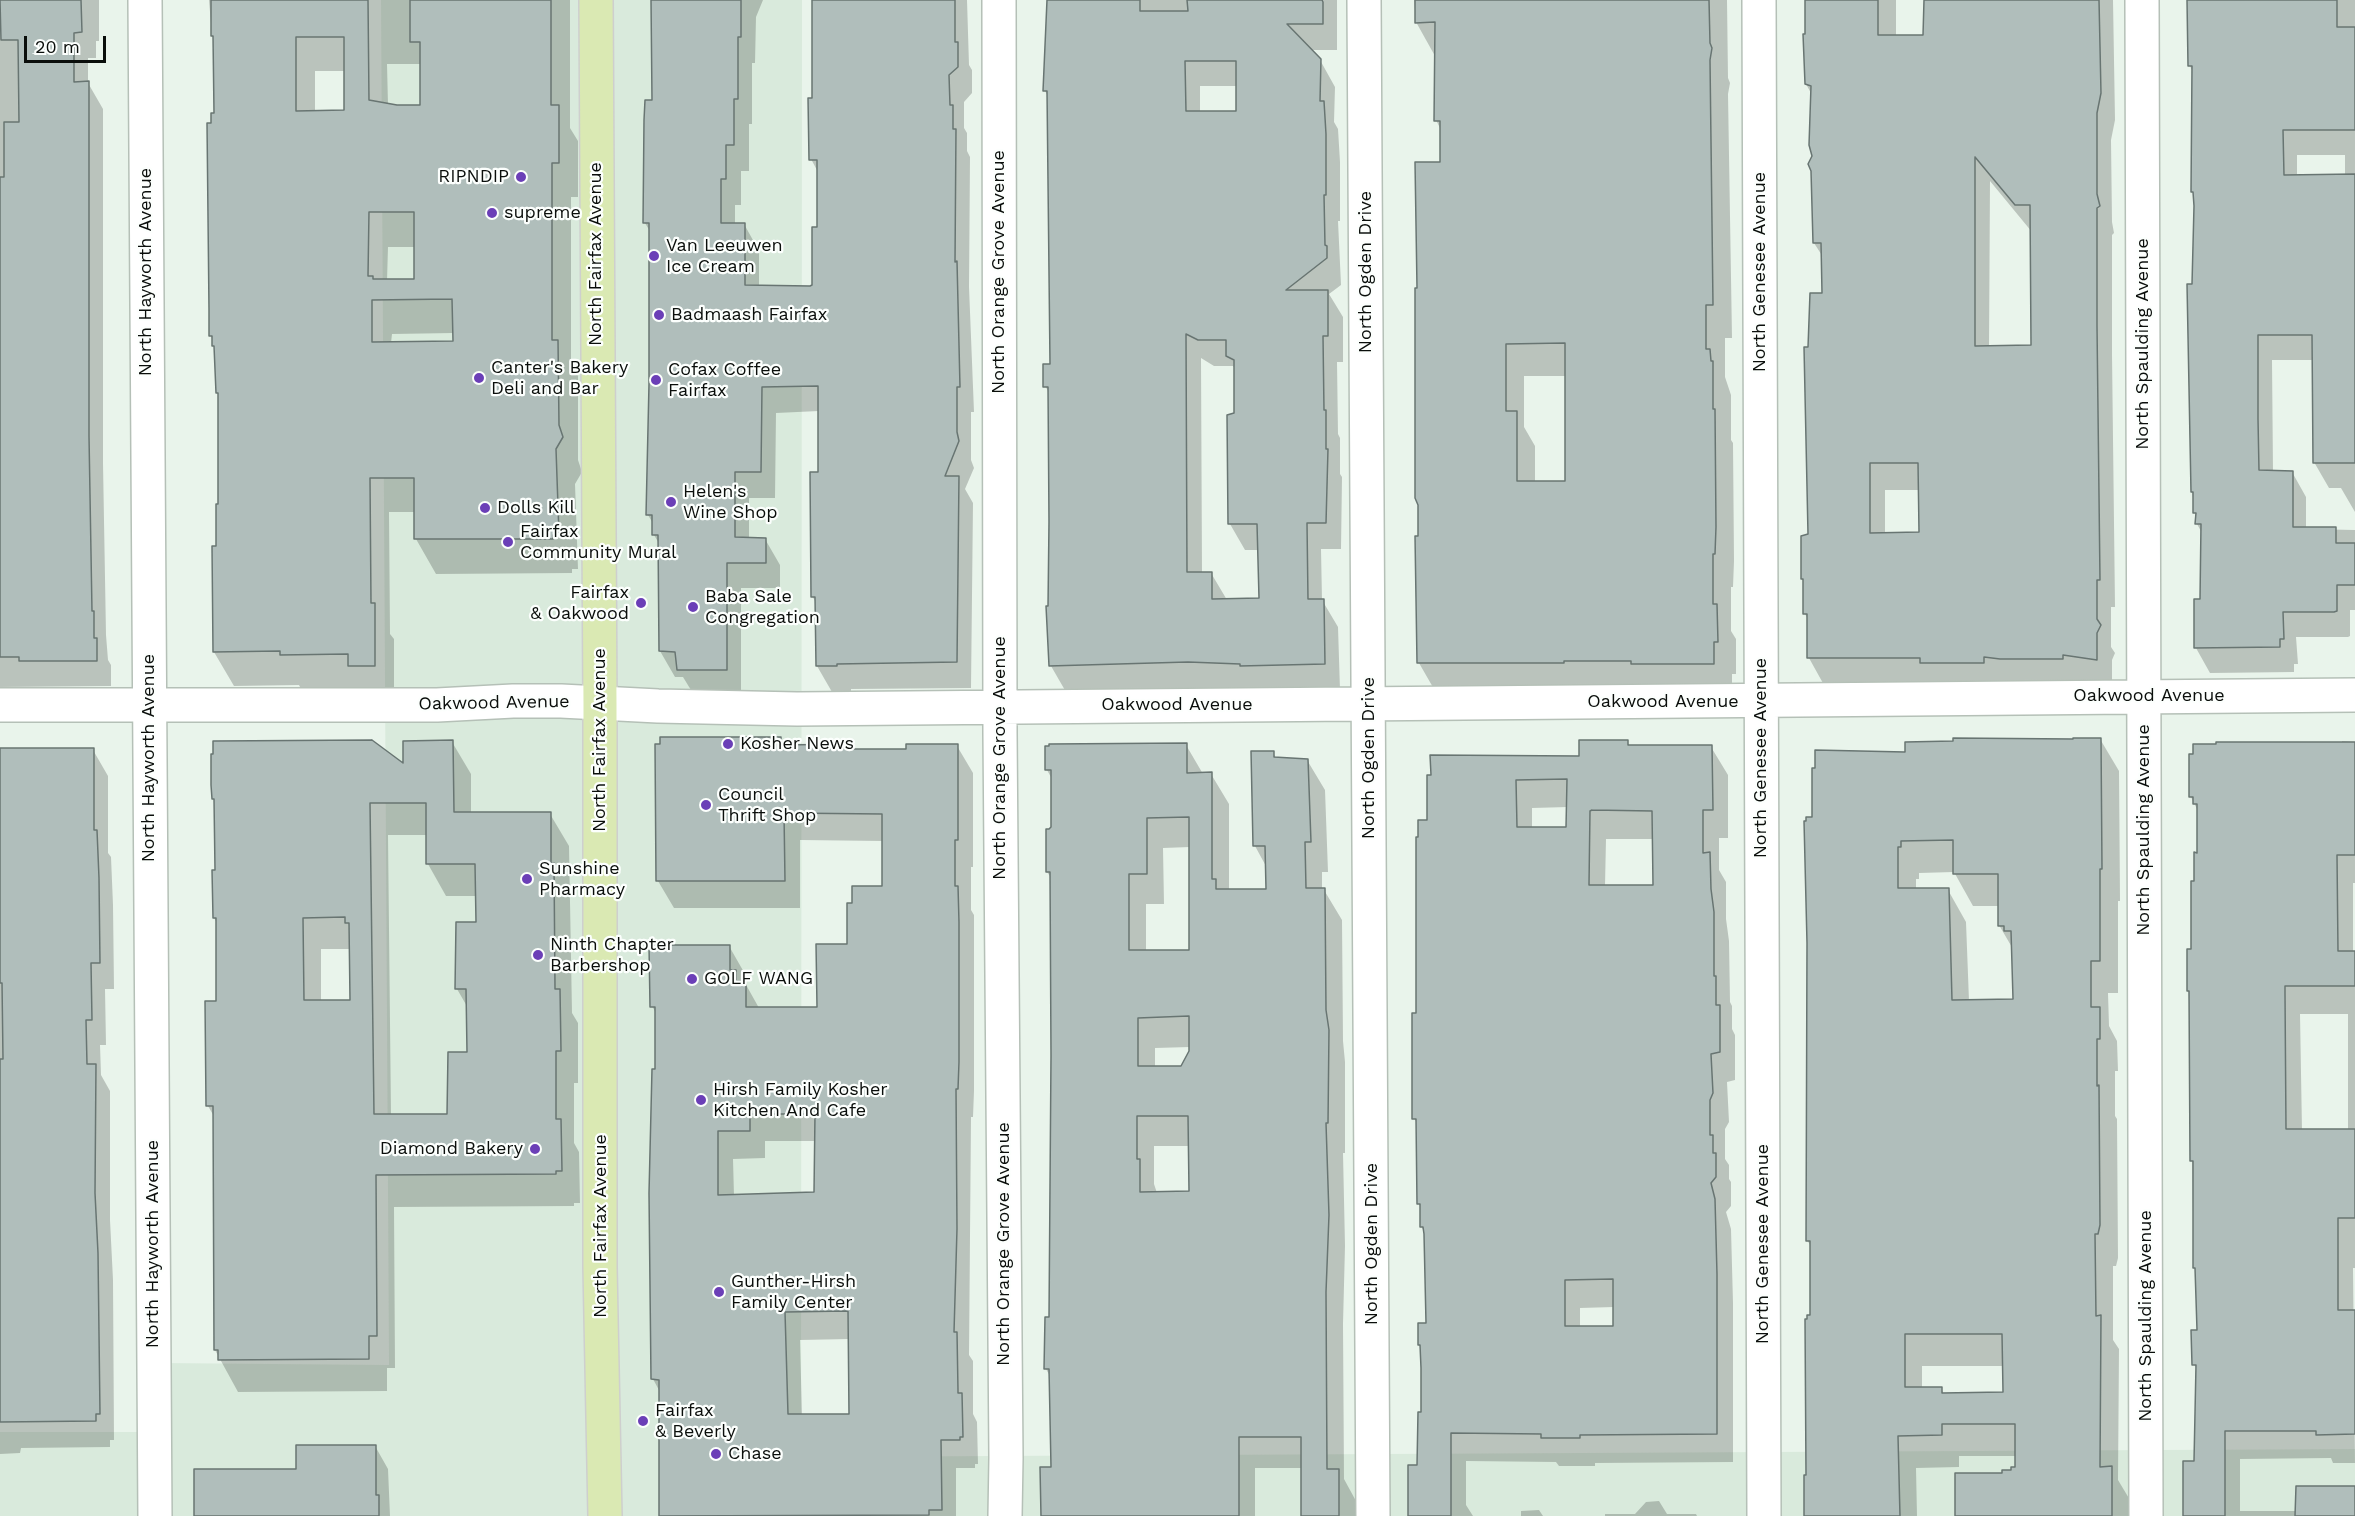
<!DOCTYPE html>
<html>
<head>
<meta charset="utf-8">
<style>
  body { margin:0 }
  #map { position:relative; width:2355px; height:1516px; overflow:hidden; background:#e9f4eb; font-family:"Work Sans",sans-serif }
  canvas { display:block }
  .scale { position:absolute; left:24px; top:36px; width:82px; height:27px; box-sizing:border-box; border:3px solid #0a0e0b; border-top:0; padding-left:8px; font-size:18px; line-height:21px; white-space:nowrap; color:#0a0e0b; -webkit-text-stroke:4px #fcfffd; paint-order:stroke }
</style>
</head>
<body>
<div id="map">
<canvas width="2355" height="1516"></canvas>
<div class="scale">20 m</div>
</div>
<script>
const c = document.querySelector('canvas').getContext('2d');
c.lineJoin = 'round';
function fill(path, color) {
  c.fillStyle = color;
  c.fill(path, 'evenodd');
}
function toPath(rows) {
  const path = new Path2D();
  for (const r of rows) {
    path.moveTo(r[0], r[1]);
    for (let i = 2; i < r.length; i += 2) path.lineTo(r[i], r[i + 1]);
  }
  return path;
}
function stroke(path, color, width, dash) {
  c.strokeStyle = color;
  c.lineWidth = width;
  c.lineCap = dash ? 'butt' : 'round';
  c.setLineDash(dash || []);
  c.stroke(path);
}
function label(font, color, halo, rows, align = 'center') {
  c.font = font + ' "Work Sans",sans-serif';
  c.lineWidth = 4.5;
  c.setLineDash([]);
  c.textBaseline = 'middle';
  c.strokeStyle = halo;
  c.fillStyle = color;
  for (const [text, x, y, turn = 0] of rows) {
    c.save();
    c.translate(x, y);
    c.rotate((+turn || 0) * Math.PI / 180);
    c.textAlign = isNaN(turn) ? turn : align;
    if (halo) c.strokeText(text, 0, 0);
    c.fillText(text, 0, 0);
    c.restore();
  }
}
fill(toPath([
  [381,0,802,0,801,1457,2355,1449,2355,1516,0,1516,0,1432,159,1432,159,1363,389,1365]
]), '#d9eadc');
fill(toPath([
  [0,0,101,0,99,0,99,41,96,41,96,58,88,58,88,83,103,109,103,463,106,635,108,660,111,665,111,686,0,687],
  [209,0,570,0,570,128,578,141,578,197,571,197,571,365,578,376,578,460,582,472,575,484,578,569,572,569,572,573,436,574,416,539,416,512,389,512,390,634,394,639,394,700,370,700,363,688,301,689,299,685,234,686,214,652,220,506,219,395,217,392,216,350,211,336,212,124,216,115,215,41,212,36],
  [387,64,421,64,421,106,388,105],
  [315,71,345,71,346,112,315,112],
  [388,247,416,247,416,281,387,281],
  [454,333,454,342,391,343,392,334],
  [652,0,763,0,756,17,755,63,752,63,752,124,749,124,749,171,741,171,741,205,735,205,735,224,744,224,759,251,759,287,814,287,819,228,818,172,811,159,814,100,813,0,967,0,969,65,972,70,972,93,964,102,964,128,967,133,967,151,970,157,969,287,974,412,971,412,971,460,974,468,965,489,973,503,971,688,851,689,851,692,832,692,817,666,817,604,812,596,820,474,819,411,776,413,775,498,749,498,749,539,765,539,780,565,780,588,741,588,741,695,694,695,683,677,675,677,660,651,660,545,654,535,654,525,648,515,651,233,645,223,654,101],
  [1049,0,1337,0,1337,50,1310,50,1320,60,1335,87,1334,122,1338,129,1340,162,1340,221,1338,221,1341,285,1329,294,1343,317,1343,362,1337,362,1338,434,1340,438,1340,474,1342,477,1341,549,1321,549,1322,600,1338,627,1340,690,1204,688,1066,692,1051,666,1048,607,1050,394,1045,386,1051,365,1049,98,1045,91],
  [1200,86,1237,86,1237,112,1200,112],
  [1201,358,1214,366,1233,366,1236,370,1236,415,1230,524,1245,550,1260,550,1260,600,1227,600,1211,573,1202,573],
  [1414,0,1727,0,1728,78,1730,83,1728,94,1732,338,1725,338,1725,377,1731,395,1731,440,1733,443,1734,561,1733,587,1731,587,1731,631,1736,639,1736,674,1732,674,1732,697,1438,696,1419,663,1419,290,1441,164,1441,130,1436,120,1435,56,1416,22],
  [1524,376,1567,376,1567,482,1535,482,1535,446,1524,427],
  [1805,0,1896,0,1896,36,1925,36,1925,0,2113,0,2115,120,2111,140,2112,222,2114,233,2112,235,2112,354,2115,607,2111,607,2111,647,2115,653,2112,660,2112,686,1824,685,1809,658,1809,621,1805,614,1805,583,1802,579,1810,535,1809,349,1823,295,1823,257,1814,243,1812,95,1806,84],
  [1990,181,2032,232,2032,347,1989,347],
  [1885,490,1920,490,1920,534,1885,534],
  [2189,0,2355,0,2355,512,2341,488,2329,488,2314,462,2314,360,2272,360,2273,472,2292,472,2306,497,2306,529,2355,530,2355,610,2350,610,2350,636,2348,637,2296,637,2298,664,2294,664,2294,672,2210,673,2196,648,2201,601,2202,533,2197,524,2192,491,2194,195,2192,191,2193,72,2190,66],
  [2297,155,2345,155,2345,176,2297,177],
  [780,738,785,746,846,746,849,751,908,751,957,746,973,773,973,867,971,867,971,910,974,915,974,1091,973,1117,971,1117,969,1355,973,1361,973,1414,977,1422,978,1464,975,1464,975,1468,956,1468,956,1516,661,1516,660,1392,653,1379,657,1015,652,1006,729,946,745,974,745,983,759,1008,818,1008,848,946,854,905,883,888,883,841,800,840,800,908,674,908,658,881],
  [765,1141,816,1141,816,1194,734,1196,733,1159,765,1158],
  [849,1339,850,1415,802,1416,800,1340],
  [2100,739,2119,771,2120,901,2118,901,2118,993,2108,993,2109,1026,2117,1041,2118,1071,2115,1071,2115,1116,2117,1119,2118,1258,2116,1266,2113,1266,2113,1340,2119,1349,2118,1480,2130,1500,2130,1516,1957,1516,2003,1475,2017,1468,2017,1456,1959,1456,1959,1467,1916,1468,1917,1516,1805,1516,1812,1317,1812,1248,1807,1240,1813,818,1906,754],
  [1954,872,1973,906,1999,906,1999,925,2013,949,2014,1001,1969,1001,1966,922,1948,890,1916,890,1916,879,1919,879,1919,873],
  [1922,1366,2004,1366,2004,1393,1944,1394,1941,1388,1922,1388],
  [1627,741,1630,747,1711,747,1728,775,1728,838,1719,838,1719,870,1726,882,1726,919,1729,941,1730,1002,1732,1006,1732,1029,1735,1035,1735,1080,1727,1082,1729,1122,1725,1129,1725,1159,1729,1165,1729,1179,1731,1182,1731,1206,1726,1212,1731,1229,1733,1303,1733,1462,1595,1463,1595,1466,1559,1466,1556,1462,1466,1461,1466,1505,1473,1516,1410,1516,1419,1466,1423,1368,1422,1349,1419,1345,1428,1325,1425,1233,1421,1226,1421,1208,1419,1204,1418,1125,1414,1118,1428,822,1428,776,1580,758],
  [1568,807,1568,829,1532,829,1532,808],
  [1606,839,1654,839,1654,886,1605,886],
  [1614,1307,1614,1328,1580,1328,1580,1308],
  [2342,741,2355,742,2355,883,2353,883,2353,952,2355,952,2355,1268,2353,1268,2355,1463,2333,1463,2331,1458,2240,1459,2240,1511,2297,1511,2355,1487,2355,1516,2185,1516,2195,1463,2197,1370,2194,1364,2199,1332,2197,1273,2194,1268,2188,951,2192,951,2198,855,2198,811,2191,797,2342,743],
  [2300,1014,2348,1014,2348,1131,2302,1131],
  [452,742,471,774,471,814,550,814,569,846,572,1013,578,1023,578,1083,574,1083,574,1143,579,1152,580,1203,574,1203,574,1206,394,1207,395,1368,387,1368,387,1391,238,1392,215,1350,215,1118,208,1106,217,1002,217,923,214,918,217,872,216,802,214,799,404,766],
  [388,835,427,835,428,864,446,896,477,896,478,923,457,989,468,1008,468,1053,449,1116,391,1116],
  [321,949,351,949,351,1001,321,1001],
  [1186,745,1203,774,1211,774,1229,804,1229,890,1268,890,1267,868,1255,846,1273,753,1277,759,1307,760,1325,790,1328,872,1322,872,1322,890,1324,890,1342,920,1343,1041,1345,1062,1345,1153,1343,1153,1345,1246,1343,1324,1344,1479,1356,1501,1356,1516,1302,1516,1302,1468,1255,1468,1255,1516,1043,1516,1052,1468,1051,1378,1046,1369,1047,1318,1050,1318,1052,879,1047,872,1052,827,1052,779,1047,770],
  [1190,847,1191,952,1146,952,1146,904,1164,904,1163,848],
  [1190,1047,1190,1068,1155,1068,1155,1048],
  [1154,1146,1190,1146,1191,1193,1157,1193,1154,1184],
  [93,750,108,776,108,853,111,857,113,905,114,989,105,989,106,1045,100,1045,101,1075,110,1091,110,1220,113,1280,114,1440,110,1440,110,1447,21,1448,20,1453,0,1454,0,751],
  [375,1446,388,1469,390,1516,195,1516],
  [1659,1501,1667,1514,1696,1514,1697,1516,1605,1516,1605,1514,1635,1514,1646,1502],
  [1539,1510,1543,1516,1521,1516,1521,1511]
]), '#0003');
const building = toPath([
  [0,0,81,0,82,32,74,33,74,82,89,81,89,436,92,611,94,611,94,638,97,638,97,661,19,661,19,657,0,657,0,177,4,177,4,122,19,122,18,40,1,40,0,0],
  [211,0,368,0,369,100,397,105,420,105,420,42,410,42,410,0,551,0,551,105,559,105,559,163,552,163,552,340,558,340,559,425,563,437,556,449,559,535,553,535,553,539,414,539,414,478,370,478,371,603,375,603,375,666,348,666,348,654,280,655,280,651,213,652,212,546,216,546,216,504,218,504,218,393,216,393,214,346,212,346,212,336,209,336,209,310,207,123,211,123,211,113,214,113,213,36,211,36,211,0],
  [296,37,344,37,344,110,296,111,296,37],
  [369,212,414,212,414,279,373,279,373,276,368,276,369,212],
  [452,299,453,341,372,342,372,300,452,299],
  [651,0,741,0,741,37,738,37,738,99,734,99,734,145,726,145,726,179,721,179,721,223,745,223,745,285,810,286,812,285,812,227,817,227,817,160,809,160,808,98,812,98,812,0,955,0,955,42,958,42,958,67,949,75,950,105,953,105,953,129,956,129,955,262,957,261,960,387,957,387,957,432,959,441,945,476,959,476,957,662,837,664,837,666,816,666,815,597,811,597,810,472,818,472,818,386,762,387,761,472,735,472,735,537,766,538,766,563,727,563,727,670,677,670,675,652,659,651,658,535,652,535,652,515,646,515,649,384,649,223,643,223,644,120,645,100,652,100,651,0],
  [1047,0,1140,0,1140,11,1188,11,1187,0,1322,0,1323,2,1323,24,1287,24,1321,59,1320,101,1324,101,1326,134,1326,195,1324,195,1325,245,1327,246,1327,258,1286,290,1328,290,1328,336,1323,336,1324,410,1326,410,1326,449,1328,449,1326,523,1307,523,1308,599,1324,599,1325,664,1240,666,1240,664,1188,662,1049,666,1046,606,1048,606,1049,522,1048,387,1043,387,1043,364,1050,364,1047,91,1043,91,1047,0],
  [1185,61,1236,61,1236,111,1186,111,1185,61],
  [1186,334,1198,340,1226,340,1226,356,1234,360,1234,413,1227,415,1228,524,1257,524,1259,598,1212,599,1212,572,1187,572,1186,334],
  [1415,0,1709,0,1710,43,1712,48,1710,60,1713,305,1706,305,1706,349,1710,349,1711,361,1713,361,1713,409,1715,409,1716,527,1715,554,1713,554,1713,604,1717,604,1718,642,1714,642,1714,664,1631,664,1631,661,1564,661,1564,663,1417,663,1415,536,1418,536,1418,505,1415,498,1415,288,1417,288,1415,162,1440,162,1440,121,1434,121,1435,22,1415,23,1415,0],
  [1565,343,1565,481,1517,481,1517,411,1506,411,1506,344,1565,343],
  [1805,0,1878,0,1878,35,1923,35,1924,0,2099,0,2101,93,2097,113,2097,194,2100,206,2097,208,2097,326,2100,580,2097,580,2097,619,2101,625,2097,633,2097,660,2063,655,2063,659,2000,659,1984,657,1984,663,1920,663,1920,658,1807,658,1807,614,1803,614,1803,579,1801,579,1801,536,1808,534,1804,347,1808,347,1810,293,1822,293,1821,243,1813,243,1811,171,1808,164,1812,156,1809,145,1811,86,1805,84,1803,34,1805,34,1805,0],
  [1975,157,2015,205,2030,205,2031,345,1975,346,1975,157],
  [1870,463,1918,463,1919,532,1870,533,1870,463],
  [2187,0,2337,0,2337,27,2355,27,2355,130,2283,130,2284,175,2355,174,2355,463,2313,463,2312,335,2258,335,2258,419,2259,470,2293,471,2293,527,2336,527,2336,543,2355,543,2355,585,2337,585,2337,611,2334,612,2283,612,2284,639,2280,639,2280,647,2194,648,2194,599,2200,599,2201,524,2195,524,2196,513,2193,513,2193,492,2191,492,2187,284,2192,284,2194,206,2193,192,2191,192,2192,66,2188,66,2187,0],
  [660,737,781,737,781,744,784,745,847,744,847,749,906,749,906,744,958,744,958,840,955,840,955,886,958,886,959,922,959,1062,958,1089,956,1089,957,1229,954,1332,957,1332,958,1390,958,1393,962,1393,963,1437,960,1437,960,1440,941,1440,942,1510,929,1510,929,1515,659,1516,659,1380,651,1379,649,1193,652,1069,655,1069,655,1007,650,1007,649,945,730,945,730,970,736,970,736,981,746,981,746,1007,817,1007,816,944,847,944,847,903,852,903,852,886,882,886,882,814,784,813,785,881,656,881,655,744,660,744,660,737],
  [750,1114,815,1114,814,1192,718,1195,718,1131,750,1131,750,1114],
  [848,1311,849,1414,788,1414,785,1312,848,1311],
  [1953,738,2073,739,2073,738,2101,738,2102,869,2100,869,2100,961,2091,961,2091,1007,2100,1007,2100,1039,2097,1039,2097,1086,2099,1085,2100,1225,2098,1234,2095,1234,2096,1316,2101,1315,2100,1467,2112,1466,2112,1516,1955,1516,1955,1473,2002,1473,2002,1470,2011,1470,2011,1467,2015,1467,2015,1424,1942,1424,1942,1435,1898,1436,1900,1516,1804,1516,1804,1475,1806,1475,1805,1319,1807,1319,1807,1315,1810,1315,1810,1241,1806,1241,1807,943,1804,821,1806,821,1806,817,1812,817,1812,768,1815,768,1815,750,1905,752,1905,742,1953,741,1953,738],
  [1953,840,1953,874,1998,874,1998,926,2004,926,2004,931,2011,931,2013,999,1952,1000,1949,888,1898,888,1898,847,1901,847,1901,841,1953,840],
  [1905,1334,2002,1334,2003,1392,1942,1393,1942,1387,1905,1387,1905,1334],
  [372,740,403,763,403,741,453,740,454,812,551,812,551,863,554,863,555,989,560,989,561,1051,556,1051,556,1119,561,1119,562,1171,556,1171,556,1174,376,1175,377,1336,369,1336,369,1359,218,1360,218,1350,214,1350,213,1106,206,1106,205,1001,216,1001,216,918,213,918,212,870,215,870,214,799,212,799,211,785,211,754,213,754,213,741,372,740],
  [370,803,426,803,426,864,475,864,476,922,456,922,455,989,466,989,467,1052,448,1052,447,1114,374,1114,370,803],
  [345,917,345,923,349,923,350,1000,304,1000,303,918,345,917],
  [1579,740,1628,740,1628,745,1712,745,1713,810,1703,810,1703,853,1710,852,1711,889,1714,912,1714,976,1716,976,1716,1005,1720,1005,1720,1052,1711,1054,1713,1093,1710,1100,1710,1135,1713,1135,1713,1153,1716,1153,1716,1177,1711,1183,1715,1199,1717,1274,1717,1434,1580,1435,1580,1438,1541,1438,1541,1434,1451,1433,1451,1516,1408,1516,1408,1465,1417,1465,1418,1412,1421,1412,1421,1368,1420,1345,1418,1345,1418,1323,1426,1323,1424,1234,1423,1227,1420,1227,1420,1204,1417,1204,1416,1119,1412,1119,1412,1013,1416,1013,1416,837,1418,837,1418,820,1427,820,1427,775,1431,775,1430,755,1579,756,1579,740],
  [1567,779,1566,827,1517,827,1516,780,1567,779],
  [1592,810,1652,811,1653,885,1589,885,1590,811,1592,810],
  [1613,1279,1613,1326,1565,1326,1565,1280,1613,1279],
  [2216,742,2355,742,2355,855,2337,855,2338,951,2355,951,2355,986,2285,986,2285,993,2286,1129,2355,1129,2355,1218,2338,1218,2338,1310,2355,1310,2355,1434,2316,1435,2316,1431,2225,1431,2225,1516,2183,1516,2183,1461,2194,1461,2196,1365,2192,1365,2191,1330,2197,1330,2195,1268,2193,1268,2193,1161,2190,1161,2189,991,2187,991,2187,949,2191,949,2191,881,2194,881,2194,852,2197,853,2197,804,2193,804,2193,797,2189,797,2189,754,2193,754,2193,744,2216,744,2216,742],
  [1187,743,1187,773,1212,772,1212,879,1216,879,1216,889,1266,889,1265,846,1253,846,1251,751,1274,751,1274,757,1308,759,1311,842,1305,842,1306,888,1325,888,1326,1010,1329,1030,1328,1123,1326,1123,1329,1215,1326,1292,1327,1469,1339,1469,1339,1516,1301,1516,1301,1437,1239,1437,1239,1516,1041,1516,1040,1467,1051,1467,1049,1369,1044,1369,1045,1317,1049,1317,1051,1056,1050,872,1046,872,1046,829,1049,829,1051,827,1051,770,1045,770,1045,746,1049,746,1049,744,1187,743],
  [1189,817,1189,950,1129,950,1129,874,1147,874,1147,818,1189,817],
  [1189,1016,1189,1051,1181,1066,1138,1066,1138,1018,1189,1016],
  [1137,1116,1188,1116,1189,1191,1140,1192,1140,1159,1137,1159,1137,1116],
  [0,748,94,748,94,830,97,830,99,878,100,963,91,963,92,1020,86,1020,87,1064,96,1064,95,1193,98,1253,100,1414,96,1414,96,1421,0,1422,0,1059,3,1059,2,983,0,983,0,748],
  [296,1445,376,1445,376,1495,379,1495,379,1516,194,1516,194,1469,296,1469,296,1445],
  [2296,1486,2355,1486,2355,1516,2295,1516,2296,1486]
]);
fill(building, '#b0bebb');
stroke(building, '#687572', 1.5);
const minor = toPath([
  [145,0,155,1516],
  [999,0,1000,733,1006,1458,1005,1516],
  [1364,0,1373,1516],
  [1759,0,1764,1516],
  [2142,0,2146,1516],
  [0,705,437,705,513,701,561,701,658,706,797,709,2355,695]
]);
const major = toPath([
  [596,0,600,703,600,1267,605,1516]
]);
stroke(minor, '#b5c0b7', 36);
stroke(major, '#cecfce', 36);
stroke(minor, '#fff', 33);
stroke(major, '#dae9b3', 33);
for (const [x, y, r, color] of [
  [521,177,6,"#6b3fb7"],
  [492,213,6,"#6b3fb7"],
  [654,256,6,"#6b3fb7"],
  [659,315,6,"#6b3fb7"],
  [479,378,6,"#6b3fb7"],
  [656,380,6,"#6b3fb7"],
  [671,502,6,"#6b3fb7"],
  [485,508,6,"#6b3fb7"],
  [508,542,6,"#6b3fb7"],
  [641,603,6,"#6b3fb7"],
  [693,607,6,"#6b3fb7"],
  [728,744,6,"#6b3fb7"],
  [706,805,6,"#6b3fb7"],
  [527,879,6,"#6b3fb7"],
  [538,955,6,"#6b3fb7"],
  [692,979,6,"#6b3fb7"],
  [701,1100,6,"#6b3fb7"],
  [535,1149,6,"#6b3fb7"],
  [719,1292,6,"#6b3fb7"],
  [643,1421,6,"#6b3fb7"],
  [716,1454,6,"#6b3fb7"]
]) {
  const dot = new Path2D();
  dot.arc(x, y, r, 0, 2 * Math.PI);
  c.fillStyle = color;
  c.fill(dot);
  stroke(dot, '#fcfffd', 2);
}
label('18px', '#0a0e0b', '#fcfffd', [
  ["RIPNDIP",509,177,"right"],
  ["supreme",504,213],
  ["Van Leeuwen",666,246],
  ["Ice Cream",666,267],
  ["Badmaash Fairfax",671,315],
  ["Canter's Bakery",491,368],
  ["Deli and Bar",491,389],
  ["Cofax Coffee",668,370],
  ["Fairfax",668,391],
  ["Helen's",683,492],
  ["Wine Shop",683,513],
  ["Dolls Kill",497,508],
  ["Fairfax",520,532],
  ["Community Mural",520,553],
  ["Fairfax",629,593,"right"],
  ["& Oakwood",629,614,"right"],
  ["Baba Sale",705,597],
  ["Congregation",705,618],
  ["Kosher News",740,744],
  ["Council",718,795],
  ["Thrift Shop",718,816],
  ["Sunshine",539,869],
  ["Pharmacy",539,890],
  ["Ninth Chapter",550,945],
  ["Barbershop",550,966],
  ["GOLF WANG",704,979],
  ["Hirsh Family Kosher",713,1090],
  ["Kitchen And Cafe",713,1111],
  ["Diamond Bakery",523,1149,"right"],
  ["Gunther-Hirsh",731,1282],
  ["Family Center",731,1303],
  ["Fairfax",655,1411],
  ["& Beverly",655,1432],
  ["Chase",728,1454]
], 'left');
label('18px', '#0a0e0b', '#fcfffd', [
  ["North Fairfax Avenue",596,254,-90],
  ["North Hayworth Avenue",146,272,-90],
  ["North Orange Grove Avenue",999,272,-90],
  ["North Ogden Drive",1366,272,-90],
  ["North Genesee Avenue",1760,272,-90],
  ["North Spaulding Avenue",2143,344,-90],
  ["Oakwood Avenue",2149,696],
  ["Oakwood Avenue",1663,702],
  ["Oakwood Avenue",494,703,-1],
  ["Oakwood Avenue",1177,705],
  ["North Fairfax Avenue",600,740,-90],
  ["North Hayworth Avenue",149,758,-90],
  ["North Orange Grove Avenue",1000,758,-90],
  ["North Ogden Drive",1369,758,-90],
  ["North Genesee Avenue",1761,758,-90],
  ["North Spaulding Avenue",2144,830,-90],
  ["North Fairfax Avenue",601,1226,-90],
  ["North Hayworth Avenue",153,1244,-90],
  ["North Orange Grove Avenue",1004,1244,-90],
  ["North Ogden Drive",1372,1244,-90],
  ["North Genesee Avenue",1763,1244,-90],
  ["North Spaulding Avenue",2146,1316,-90]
]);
</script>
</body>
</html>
